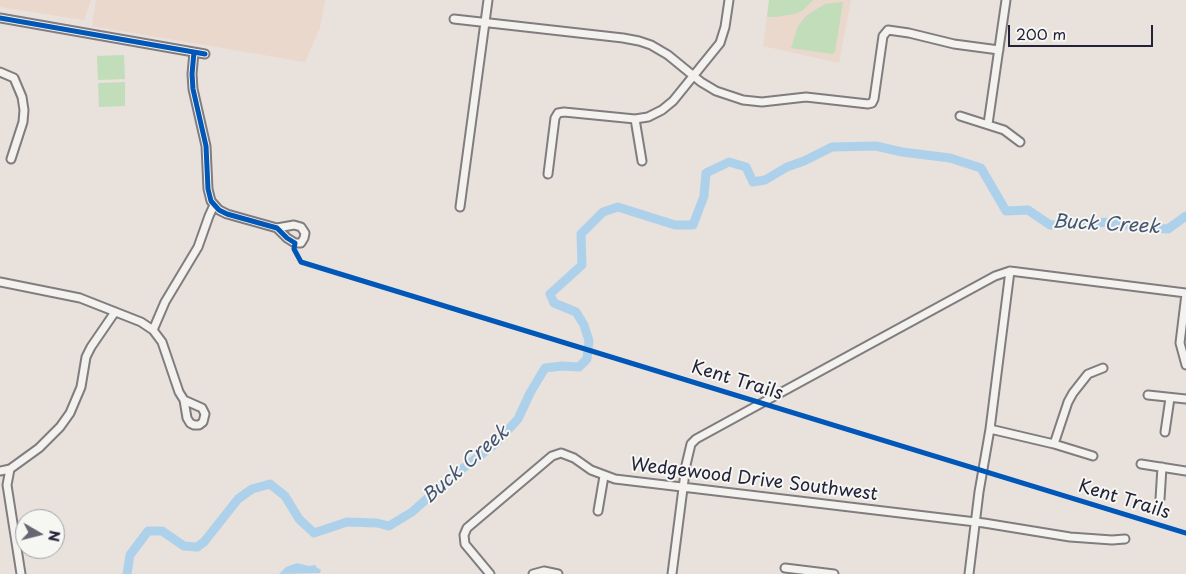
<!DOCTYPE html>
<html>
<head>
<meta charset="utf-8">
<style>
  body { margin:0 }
  #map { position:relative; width:1186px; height:574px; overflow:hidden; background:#e9e1db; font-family:"Playpen Sans",sans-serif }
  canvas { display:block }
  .north { position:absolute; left:15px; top:509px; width:50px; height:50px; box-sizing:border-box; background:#f6f6f2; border:1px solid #a1a1a9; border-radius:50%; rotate:98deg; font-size:14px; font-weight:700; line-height:20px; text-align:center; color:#22223b }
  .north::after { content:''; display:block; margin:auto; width:18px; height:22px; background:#686573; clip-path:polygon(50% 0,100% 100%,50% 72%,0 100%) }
  .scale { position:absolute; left:1008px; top:25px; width:145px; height:22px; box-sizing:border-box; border:2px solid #22223b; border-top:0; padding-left:6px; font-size:15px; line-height:18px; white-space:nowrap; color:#22223b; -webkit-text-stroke:4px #f6f6f2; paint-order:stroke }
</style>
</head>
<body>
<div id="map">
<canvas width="1186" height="574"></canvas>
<div class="north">N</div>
<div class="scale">200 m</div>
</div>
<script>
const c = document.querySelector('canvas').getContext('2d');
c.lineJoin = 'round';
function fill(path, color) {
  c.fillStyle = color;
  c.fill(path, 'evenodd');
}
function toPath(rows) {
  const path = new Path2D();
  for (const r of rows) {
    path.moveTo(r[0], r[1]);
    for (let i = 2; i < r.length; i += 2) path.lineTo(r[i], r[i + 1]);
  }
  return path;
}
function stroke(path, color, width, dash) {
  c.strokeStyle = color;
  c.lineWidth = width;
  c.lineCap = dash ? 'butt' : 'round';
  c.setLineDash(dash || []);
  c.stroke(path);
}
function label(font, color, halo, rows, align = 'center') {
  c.font = font + ' "Playpen Sans",sans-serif';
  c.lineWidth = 4;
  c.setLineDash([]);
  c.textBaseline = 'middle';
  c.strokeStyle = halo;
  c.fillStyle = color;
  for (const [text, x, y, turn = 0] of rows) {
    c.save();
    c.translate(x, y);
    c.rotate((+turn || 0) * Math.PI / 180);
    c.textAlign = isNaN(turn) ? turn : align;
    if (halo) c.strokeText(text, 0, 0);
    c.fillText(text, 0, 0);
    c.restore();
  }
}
fill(toPath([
  [0,0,91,0,84,20,0,7],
  [96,0,325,0,320,28,305,62,92,26],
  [769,0,851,0,839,63,763,46]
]), '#ead8cc');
fill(toPath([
  [769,0,813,0,803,10,795,14,775,17,767,17],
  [843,2,835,52,832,54,791,48,798,26,807,15,825,4],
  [124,55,125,79,98,80,97,56],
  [125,82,125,106,99,107,98,83]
]), '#c1ddba');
fill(toPath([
  [297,563,309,566,316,565,316,567,321,570,320,573,279,574,286,567]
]), '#aed1eb');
stroke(toPath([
  [127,574,130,555,148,531,162,531,184,546,197,547,204,542,238,499,252,489,270,484,285,496,299,519,314,533,347,522,377,523,389,526,412,512,449,479,495,444,518,419,530,393,545,368,562,366,579,367,587,359,589,341,584,325,576,312,554,303,550,294,582,265,581,234,603,212,618,207,675,225,693,225,704,196,706,173,729,162,746,167,753,182,765,180,787,167,804,161,832,147,876,146,902,152,950,158,981,168,1006,211,1028,210,1050,225,1112,222,1138,227,1168,229,1186,216]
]), '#aed1eb', 9);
const minor = toPath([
  [0,18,205,54],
  [454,19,623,38,639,41,651,45,668,55,701,82,716,91,743,100,762,102,806,97,868,104,872,103,874,99,883,36,888,30,909,33,954,44,999,50],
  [194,52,192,74,193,89,206,146,208,189,211,201,219,210,227,214,277,228,294,225,301,227,305,233,304,238,301,243,295,243,287,238,277,228],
  [0,72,14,78,22,97,24,110,23,122,11,159],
  [960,116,1004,130,1020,142],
  [635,119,642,161],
  [988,124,1006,0],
  [548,174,555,118,558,113,564,112,635,119,648,117,662,110,673,101,720,43,725,27,729,0],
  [460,207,488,0],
  [0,282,80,298,141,322,153,330,162,342,179,392,184,400,187,418,190,423,194,425,199,425,203,422,205,414,202,408,184,400],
  [1186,294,1180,343,1186,365],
  [153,330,165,302,198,247,209,216,214,205],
  [1148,395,1186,399],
  [990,429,1054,444,1093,456],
  [1165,432,1170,398],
  [1054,444,1068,402,1073,393,1088,374,1103,368],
  [1141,464,1186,471],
  [10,469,7,485,21,574],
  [0,471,10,469,39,448,60,427,70,413,81,387,86,357,91,347,115,312],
  [1160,499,1162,467],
  [598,511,604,476],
  [785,568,834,574],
  [490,574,465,544,464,535,467,528,552,456,561,453,574,458,591,470,615,479,984,523,1070,537,1112,540,1125,539],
  [533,574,544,571,558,574],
  [672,574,686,465,691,444,696,439,771,398,995,276,1010,271,1186,293],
  [969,574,979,492,990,429,1010,271]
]);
stroke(minor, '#807c7f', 11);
stroke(minor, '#f3f2ef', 7);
stroke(toPath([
  [0,18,205,54],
  [194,52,192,74,193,89,206,146,208,189,211,201,219,210,227,214,277,228,287,238,295,243,294,249,301,262,1186,533]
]), '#0057b8', 5);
label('18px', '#22223b', '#f6f6f2', [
  ["Kent Trails",737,381,17],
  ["Wedgewood Drive Southwest",754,480,7],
  ["Kent Trails",1124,500,17]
]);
label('italic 19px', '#445472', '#f6f6f2', [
  ["Buck Creek",1106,225,3],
  ["Buck Creek",466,465,-41]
]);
</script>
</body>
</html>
